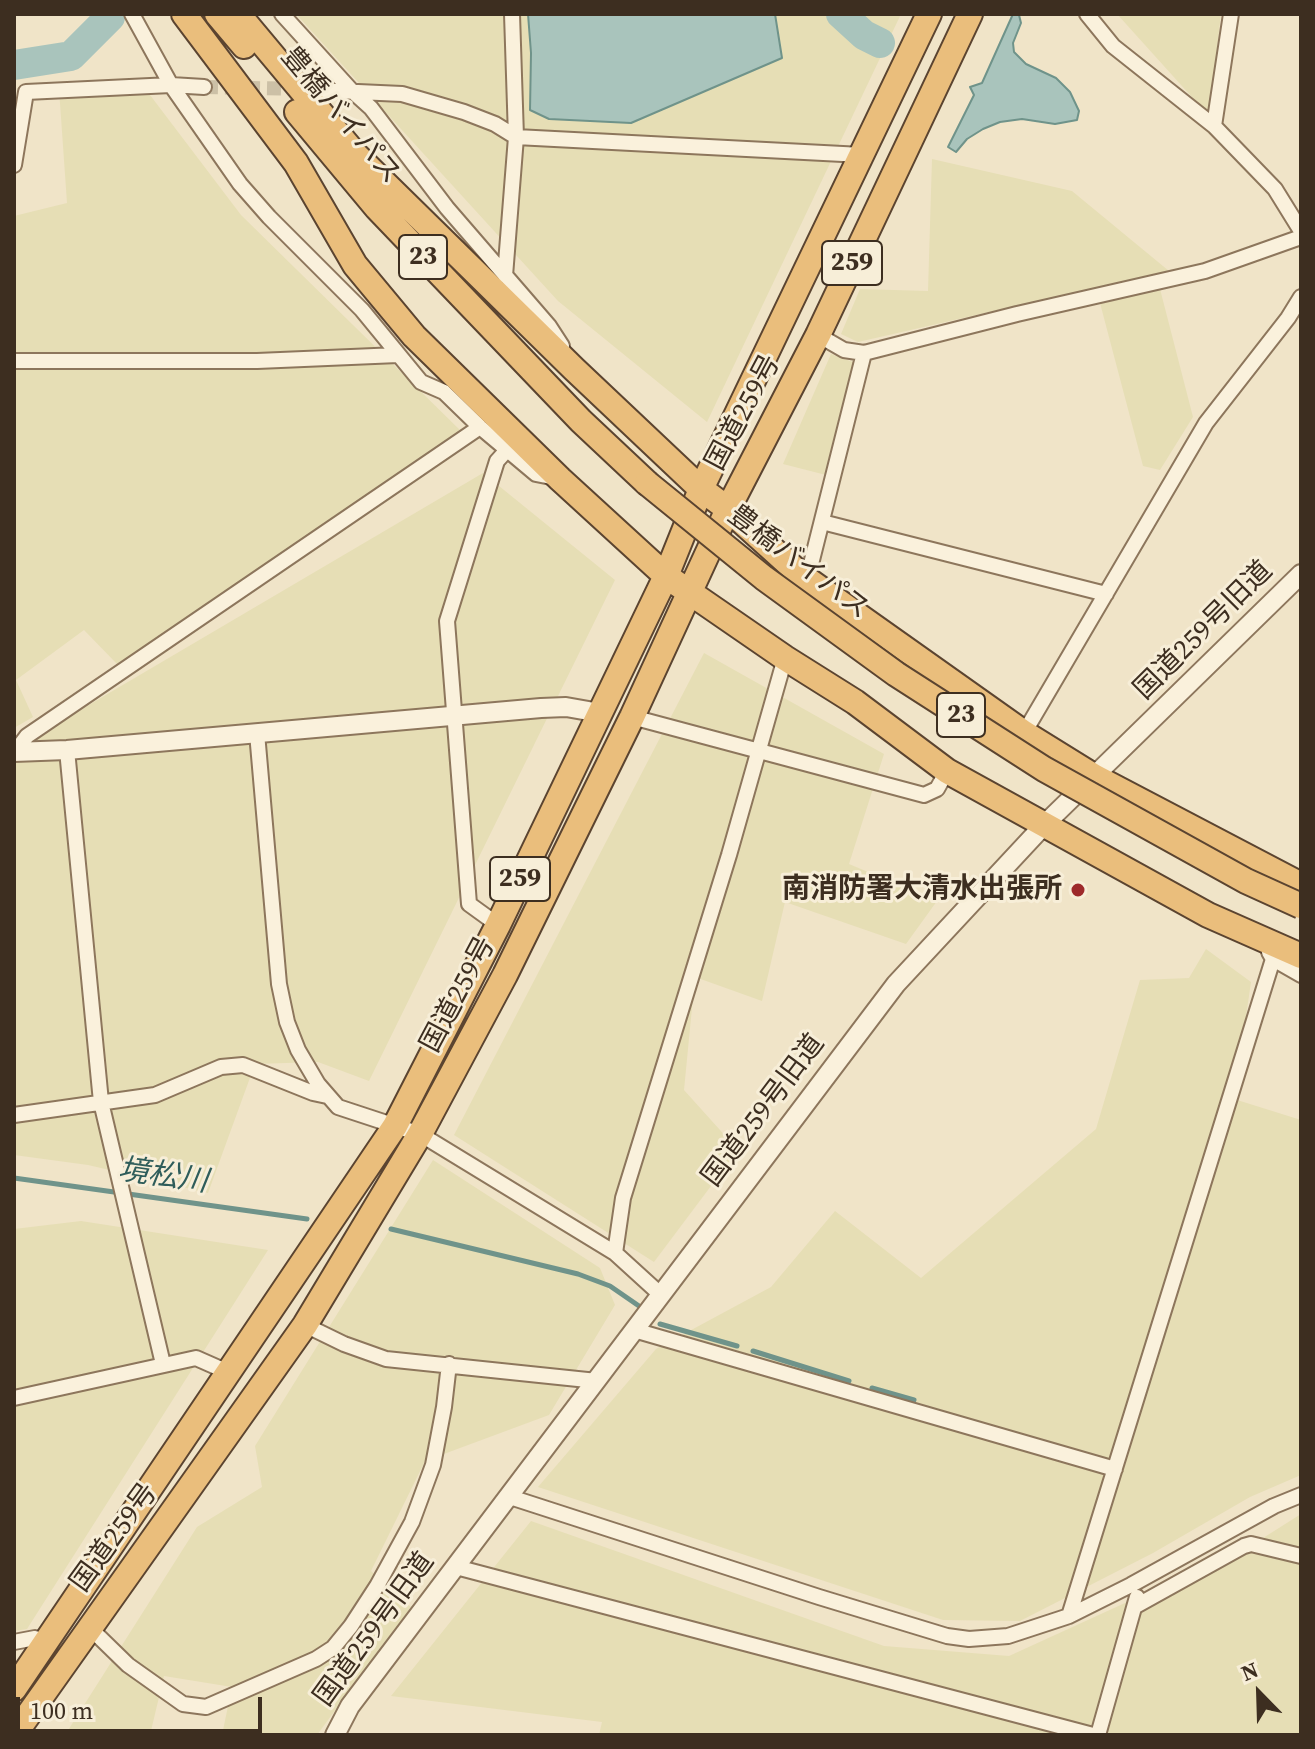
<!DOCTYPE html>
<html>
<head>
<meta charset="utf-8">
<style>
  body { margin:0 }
  #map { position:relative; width:1315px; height:1749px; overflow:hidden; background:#f0e4c8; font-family:"Source Serif 4",serif }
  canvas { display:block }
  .frame { position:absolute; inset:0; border:16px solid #3d2e20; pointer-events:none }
  .north { position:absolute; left:1219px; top:1653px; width:80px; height:80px; -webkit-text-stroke:6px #f7eed8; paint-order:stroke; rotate:337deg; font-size:22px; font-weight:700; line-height:32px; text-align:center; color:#3d2e20 }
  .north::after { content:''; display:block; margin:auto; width:28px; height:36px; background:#3d2e20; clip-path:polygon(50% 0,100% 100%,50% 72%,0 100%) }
  .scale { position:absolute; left:16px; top:1697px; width:246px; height:36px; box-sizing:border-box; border:4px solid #3d2e20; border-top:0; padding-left:10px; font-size:24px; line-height:28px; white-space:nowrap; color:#3d2e20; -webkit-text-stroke:6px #f7eed8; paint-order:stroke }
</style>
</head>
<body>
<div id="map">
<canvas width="1315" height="1749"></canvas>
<div class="frame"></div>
<div class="north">N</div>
<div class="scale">100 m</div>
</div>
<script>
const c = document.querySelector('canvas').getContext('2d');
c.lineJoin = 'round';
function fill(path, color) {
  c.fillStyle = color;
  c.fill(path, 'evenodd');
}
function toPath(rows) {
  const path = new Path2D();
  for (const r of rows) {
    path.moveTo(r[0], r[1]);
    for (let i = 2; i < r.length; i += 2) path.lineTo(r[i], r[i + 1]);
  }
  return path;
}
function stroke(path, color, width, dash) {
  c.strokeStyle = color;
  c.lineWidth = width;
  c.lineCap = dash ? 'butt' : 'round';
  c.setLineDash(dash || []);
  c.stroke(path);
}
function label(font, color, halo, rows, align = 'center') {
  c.font = font + ' "Source Serif 4","Noto Sans JP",serif';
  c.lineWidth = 6;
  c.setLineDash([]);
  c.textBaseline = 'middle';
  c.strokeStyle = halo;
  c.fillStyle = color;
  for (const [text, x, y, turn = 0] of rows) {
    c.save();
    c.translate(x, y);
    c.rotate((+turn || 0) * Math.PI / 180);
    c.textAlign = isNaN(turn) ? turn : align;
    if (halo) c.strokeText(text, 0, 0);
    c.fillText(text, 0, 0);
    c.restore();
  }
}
fill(toPath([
  [296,14,901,14,707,422,558,301],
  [1117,14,1221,14,1209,116],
  [59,89,150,95,241,215,463,433,117,664,84,630,16,680,33,717,14,728,14,216,67,203],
  [932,159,1072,191,1169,271,858,342,841,334,860,289,928,291],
  [1160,289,1193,417,1160,470,1143,466,1100,303],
  [831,354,853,362,826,475,783,464],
  [483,473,615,580,369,1081,318,1062,255,1064,208,1193,88,1165,14,1155,14,749],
  [704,653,884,754,849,864,937,901,906,944,785,902,762,1001,695,977,684,1090,738,1150,654,1262,454,1135],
  [1206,949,1251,982,1234,1099,1301,1120,1301,1475,1250,1497,1153,1553,1020,1621,943,1620,538,1487,656,1349,771,1287,835,1211,921,1278,1096,1129,1140,980,1189,978],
  [433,1160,600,1268,615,1305,549,1415,425,1461,371,1571,411,1607,317,1735,222,1735,232,1687,164,1676,150,1735,65,1735,197,1527,262,1487,255,1446],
  [81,1221,268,1250,27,1629,14,1631,14,1229],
  [1301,1514,1301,1735,599,1735,602,1722,391,1696,531,1521,884,1646,1009,1656,1252,1545]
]), '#e6deb5');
const water = toPath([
  [528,14,775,14,782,58,631,123,549,119,530,110,531,53,528,14],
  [1013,14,1019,15,1021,23,1013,43,1014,52,1026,64,1056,78,1070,92,1079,111,1077,120,1055,124,1022,119,1000,122,983,129,967,139,956,152,948,147,974,95,970,87,982,83,1013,14]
]);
fill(water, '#a9c4bc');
stroke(water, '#6f938a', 2);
stroke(toPath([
  [14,1178,307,1219],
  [391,1229,578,1274,610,1286,639,1306],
  [660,1324,737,1346],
  [753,1351,849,1381],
  [872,1388,914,1400]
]), '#6f938a', 5);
stroke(toPath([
  [841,14,864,35,880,43],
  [14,65,71,56,110,17]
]), '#a9c4bc', 30);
stroke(toPath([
  [204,87,301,89]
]), '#ccc0a6', 14, [14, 7]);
const minor = toPath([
  [132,14,171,85,240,184,269,217,362,310,421,382,444,392,480,427,536,474,556,478],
  [282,14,351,90,371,108,447,208,549,326,562,346],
  [1087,14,1113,46,1214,126,1275,189,1301,231],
  [314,90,402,94,464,112,495,124,516,137,862,155],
  [1214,126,1231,14],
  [14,165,26,92,171,85,204,87],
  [505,276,516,137,512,14],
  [818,335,844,350,864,353,1017,314,1205,271,1301,237],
  [14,361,257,361,398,355],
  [822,522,1106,594],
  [801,575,811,564,864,353],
  [632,717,924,795,937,789,947,771],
  [257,733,279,984,287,1022,298,1050,318,1084,338,1107,420,1134,615,1253,660,1294],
  [1024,733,1206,423,1288,318,1301,297],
  [67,750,101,1102,163,1364],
  [15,752,27,736,480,427],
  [498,925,469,904,447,621,497,461,507,450],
  [1269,952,1273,959,1301,975],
  [14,1115,155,1095,221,1067,243,1065,313,1093,327,1096],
  [615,1253,623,1198,729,855,785,658],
  [305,1325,344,1344,386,1359,597,1381],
  [634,1330,1115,1469],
  [14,1398,196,1358,230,1373],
  [510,1497,819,1597,947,1636,969,1639,1008,1636,1069,1616,1131,1585,1274,1506,1301,1495],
  [456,1567,1093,1735],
  [1136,1606,1244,1546,1251,1544,1301,1556],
  [1069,1616,1273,959],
  [89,1627,128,1665,183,1704,206,1707,316,1659,333,1648,351,1626,377,1586,412,1522,433,1465,444,1407,449,1364],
  [14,1642,35,1638,44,1647],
  [1098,1735,1137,1597]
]);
const tertiary = toPath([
  [14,752,67,750,541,708,566,707,600,713],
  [335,1735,350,1706,896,984,1044,825,1301,574]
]);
const trunk = toPath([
  [184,14,296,163,355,265,414,336,560,479,666,576,785,658,855,702,947,771,1208,915,1301,956],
  [217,14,244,46],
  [238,14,355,154,574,369,701,489,728,509,801,575,1024,733,1095,777,1301,885],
  [297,112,377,208,581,421,647,483],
  [14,1689,395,1126,498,925,666,576,701,489,929,14],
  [14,1735,305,1325,420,1134,505,975,632,717,728,509,818,335,970,14]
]);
stroke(minor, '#8d765c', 18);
stroke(tertiary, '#8d765c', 22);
stroke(trunk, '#5b4430', 28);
stroke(minor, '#faf1dc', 14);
stroke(tertiary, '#faf1dc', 18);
stroke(trunk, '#eabe7c', 24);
const trunkBridge = toPath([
  [647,483,764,578,896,674,1044,769,1246,881,1301,906]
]);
stroke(trunkBridge, '#5b4430', 28, []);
stroke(trunkBridge, '#eabe7c', 24);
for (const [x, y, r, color] of [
  [1078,890,8,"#9e2a2b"]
]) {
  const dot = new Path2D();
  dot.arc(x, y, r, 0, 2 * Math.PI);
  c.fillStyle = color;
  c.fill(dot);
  stroke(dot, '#f7eed8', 3);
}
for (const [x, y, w] of [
  [423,257,48],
  [852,263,60],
  [961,715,48],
  [520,879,60]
]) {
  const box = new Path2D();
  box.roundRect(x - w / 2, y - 22, w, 44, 6);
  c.fillStyle = '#f7eed8';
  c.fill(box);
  stroke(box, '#3d2e20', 2);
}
label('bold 26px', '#3d2e20', null, [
  ["23",423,257],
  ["259",852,263],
  ["23",961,715],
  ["259",520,879]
]);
label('28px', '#3d2e20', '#f7eed8', [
  ["豊橋バイパス",340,116,50],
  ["国道259号",744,413,-62],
  ["豊橋バイパス",798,563,37],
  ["国道259号旧道",1204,631,-45],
  ["国道259号",459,995,-62],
  ["国道259号旧道",764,1111,-53],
  ["国道259号",115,1538,-54],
  ["国道259号旧道",375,1630,-54]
]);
label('bold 28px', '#3d2e20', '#f7eed8', [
  ["南消防署大清水出張所",1062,890]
], 'right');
label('italic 30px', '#2f5d5a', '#f7eed8', [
  ["境松川",163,1177,8]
]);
</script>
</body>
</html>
